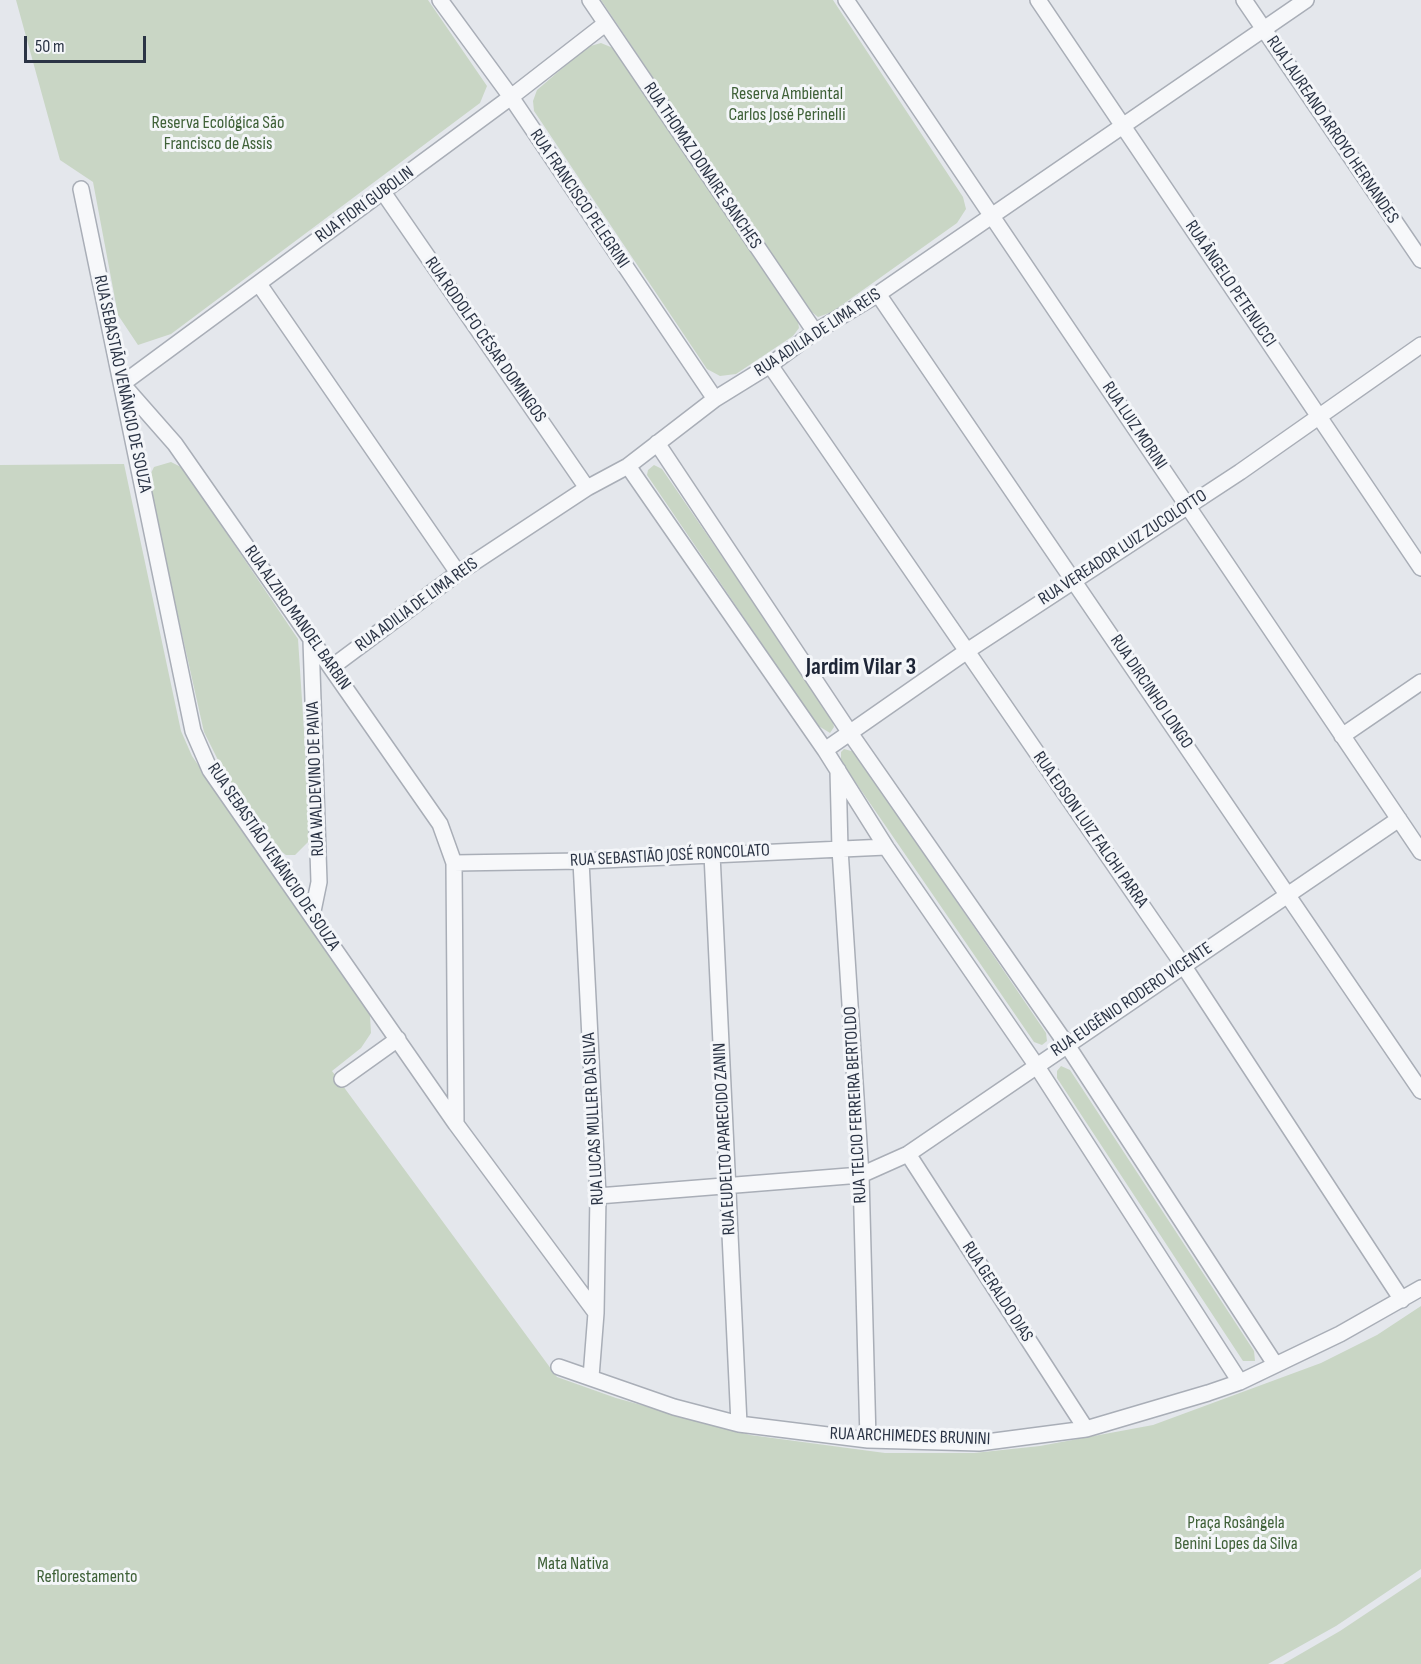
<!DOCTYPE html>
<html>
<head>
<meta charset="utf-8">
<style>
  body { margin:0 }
  #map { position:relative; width:1421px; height:1664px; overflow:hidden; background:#e4e7ec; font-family:"Sofia Sans Condensed",sans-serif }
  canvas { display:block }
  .scale { position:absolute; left:24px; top:36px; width:122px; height:27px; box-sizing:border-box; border:3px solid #2b3445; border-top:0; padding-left:8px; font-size:18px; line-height:21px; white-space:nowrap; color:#2b3445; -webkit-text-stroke:4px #f4f6f9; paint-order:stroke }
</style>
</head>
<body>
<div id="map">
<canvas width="1421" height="1664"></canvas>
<div class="scale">50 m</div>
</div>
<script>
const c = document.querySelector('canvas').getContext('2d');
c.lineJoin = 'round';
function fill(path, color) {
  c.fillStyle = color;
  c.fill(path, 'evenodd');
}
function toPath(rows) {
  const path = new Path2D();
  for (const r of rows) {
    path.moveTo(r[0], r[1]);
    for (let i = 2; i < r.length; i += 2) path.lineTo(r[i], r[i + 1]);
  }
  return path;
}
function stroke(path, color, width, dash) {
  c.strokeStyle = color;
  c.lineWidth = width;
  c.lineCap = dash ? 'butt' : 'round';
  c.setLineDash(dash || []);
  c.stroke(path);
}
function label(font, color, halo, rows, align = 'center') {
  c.font = font + ' "Sofia Sans Condensed",sans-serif';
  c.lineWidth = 6;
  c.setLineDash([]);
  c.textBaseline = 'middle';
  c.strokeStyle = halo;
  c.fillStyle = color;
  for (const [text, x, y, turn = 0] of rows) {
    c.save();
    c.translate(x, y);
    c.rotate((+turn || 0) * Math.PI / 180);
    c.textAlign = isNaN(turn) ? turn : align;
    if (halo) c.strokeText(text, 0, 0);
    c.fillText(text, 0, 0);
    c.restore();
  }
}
fill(toPath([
  [16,0,428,0,487,86,480,103,171,334,138,345,118,315,93,182,60,160],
  [601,0,833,0,963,197,966,209,957,223,832,312,818,317,807,308],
  [601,43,613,48,797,315,799,328,793,336,736,374,720,376,707,369,534,111,533,101,537,90,587,47],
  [171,462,181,467,188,476,298,639,310,823,309,841,295,855,286,855,275,847,224,772,204,732,149,487,150,475,154,467],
  [124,464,181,731,192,756,370,1015,371,1033,361,1048,332,1071,557,1377,616,1398,750,1435,885,1453,974,1453,1040,1446,1153,1425,1321,1363,1377,1335,1421,1306,1421,1569,1336,1626,1268,1664,0,1664,0,465],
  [654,465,662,469,832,717,834,727,830,733,817,725,647,475,648,470],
  [844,749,855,752,1046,1033,1047,1041,1042,1045,1034,1042,841,761,841,752],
  [1061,1066,1070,1070,1254,1351,1255,1361,1243,1361,1057,1078,1057,1071],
  [1421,1577,1421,1664,1283,1664,1340,1631]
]), '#c9d6c5');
const street = toPath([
  [440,0,511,97,715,399],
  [590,0,815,332],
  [846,0,1421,852],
  [1038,0,1421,568],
  [1244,0,1421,260],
  [81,189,193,731,210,770,456,1124,596,1313],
  [383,192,587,488],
  [259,284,458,573],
  [878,294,1421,1091],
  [770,365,1183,965,1402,1300],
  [122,384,511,97,605,24],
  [124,386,175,444,440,824,454,863,456,1124],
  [657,443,850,733,1067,1045,1275,1364],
  [628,466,825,750,886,847,1036,1065,1240,1382],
  [311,640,319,882,312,916],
  [332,667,458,573,587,488,628,466,715,399,770,365,815,332,878,294,1306,0],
  [1342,736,1421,682],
  [825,750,967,651,1240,472,1421,345],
  [838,770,840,849,861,1175,868,1440],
  [712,854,739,1424],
  [581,861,598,1196,596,1313,591,1377],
  [454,863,581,861,886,847],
  [342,1079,398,1039],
  [908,1154,1086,1429],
  [598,1196,861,1175,908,1154,1399,819],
  [559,1367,674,1407,739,1424,868,1440,979,1443,1086,1429,1208,1393,1240,1382,1340,1334,1421,1288]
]);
stroke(street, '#a9aeb7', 18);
stroke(street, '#f7f8fa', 15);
label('18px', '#3f6138', '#f4f6f9', [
  ["Reserva Ambiental",787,94],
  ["Carlos José Perinelli",787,115],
  ["Reserva Ecológica São",218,123],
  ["Francisco de Assis",218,144],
  ["Praça Rosângela",1236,1523],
  ["Benini Lopes da Silva",1236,1544],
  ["Mata Nativa",573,1564],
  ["Reflorestamento",87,1577]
]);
label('18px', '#2b3445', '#f4f6f9', [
  ["RUA LAUREANO ARROYO HERNANDES",1332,130,56],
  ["RUA THOMAZ DONAIRE SANCHES",702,166,56],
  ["RUA FRANCISCO PELEGRINI",579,199,56],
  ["RUA FIORI GUBOLIN",365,205,-36],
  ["RUA ÂNGELO PETENUCCI",1230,284,56],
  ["RUA ADILIA DE LIMA REIS",818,333,-33],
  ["RUA RODOLFO CÉSAR DOMINGOS",485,340,55],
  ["RUA SEBASTIÃO VENÂNCIO DE SOUZA",122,384,78],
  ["RUA LUIZ MORINI",1134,426,56],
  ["RUA VEREADOR LUIZ ZUCOLOTTO",1123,548,-33],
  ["RUA ADILIA DE LIMA REIS",417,605,-36],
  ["RUA ALZIRO MANOEL BARBIN",297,618,55],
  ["RUA DIRCINHO LONGO",1151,692,56],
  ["RUA WALDEVINO DE PAIVA",316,779,-92],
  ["RUA EDSON LUIZ FALCHI PARRA",1090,830,55],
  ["RUA SEBASTIÃO JOSÉ RONCOLATO",670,856,-3],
  ["RUA SEBASTIÃO VENÂNCIO DE SOUZA",273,857,56],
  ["RUA EUGÊNIO RODERO VICENTE",1132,1000,-34],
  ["RUA TELCIO FERREIRA BERTOLDO",856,1105,-93],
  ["RUA LUCAS MULLER DA SILVA",594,1119,-93],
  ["RUA EUDELTO APARECIDO ZANIN",725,1139,-93],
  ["RUA GERALDO DIAS",997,1292,57],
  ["RUA ARCHIMEDES BRUNINI",910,1437,2]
]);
label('bold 24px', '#1d2536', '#f4f6f9', [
  ["Jardim Vilar 3",861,668]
]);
</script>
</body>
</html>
